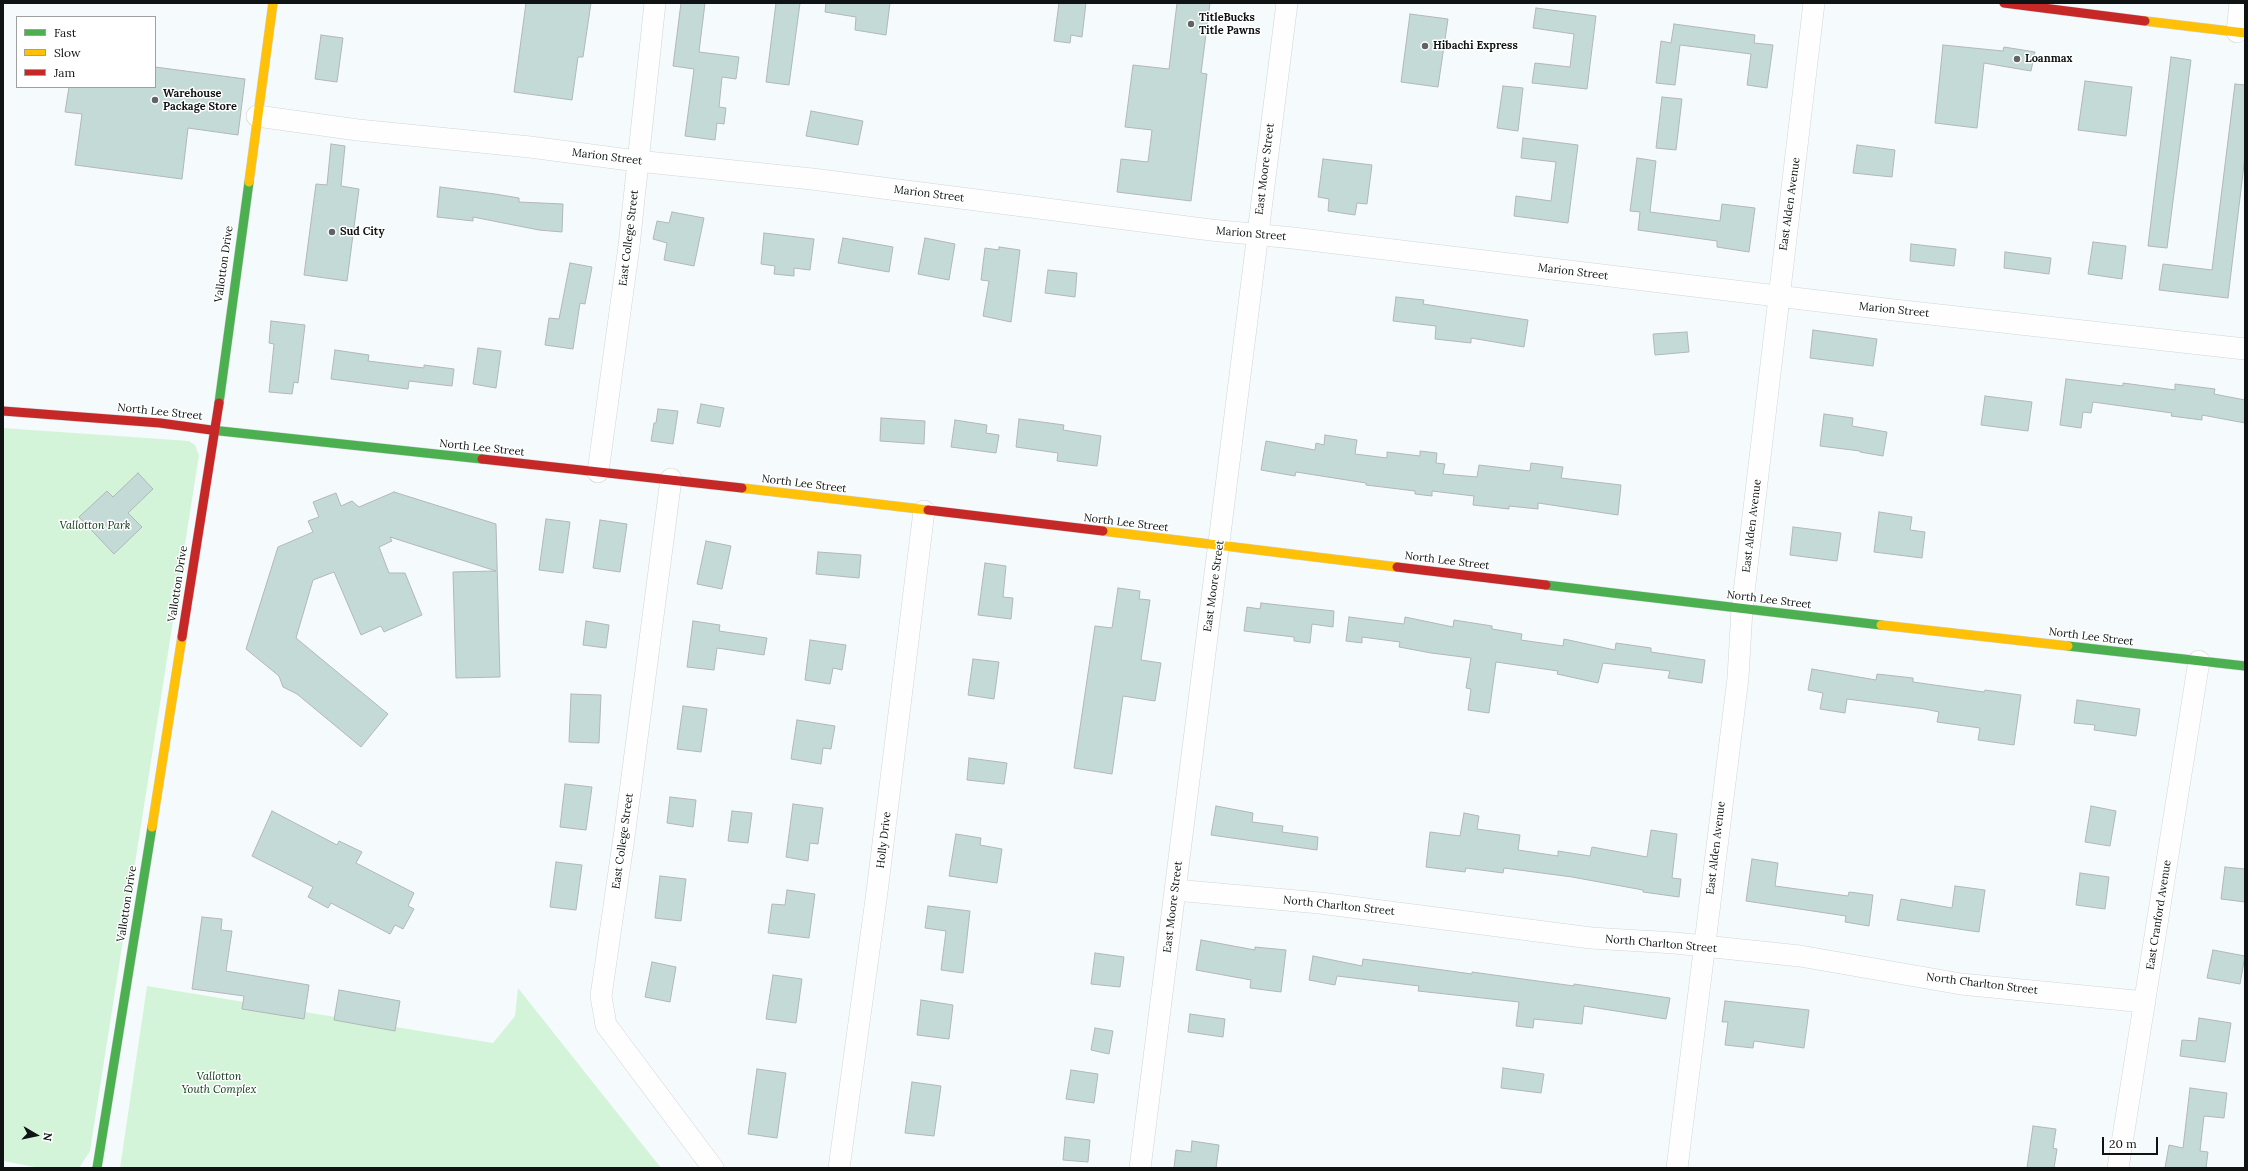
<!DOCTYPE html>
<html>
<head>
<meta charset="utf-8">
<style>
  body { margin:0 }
  #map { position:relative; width:2248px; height:1171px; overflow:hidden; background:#f5fbfc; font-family:Lora,serif }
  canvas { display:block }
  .frame { position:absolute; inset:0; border:4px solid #0f1313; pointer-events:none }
  .legend { position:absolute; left:16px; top:16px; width:140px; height:72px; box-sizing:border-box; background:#fff; border:1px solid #9fa1a1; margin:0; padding:5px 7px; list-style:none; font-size:12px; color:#0f1313 }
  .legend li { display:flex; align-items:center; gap:8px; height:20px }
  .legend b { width:20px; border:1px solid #9fa1a1 }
  .north { position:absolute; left:16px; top:1115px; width:40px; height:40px; -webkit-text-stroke:3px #fff; paint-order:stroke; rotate:99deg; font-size:11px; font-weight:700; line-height:16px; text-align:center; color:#0f1313 }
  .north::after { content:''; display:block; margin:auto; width:14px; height:18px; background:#0f1313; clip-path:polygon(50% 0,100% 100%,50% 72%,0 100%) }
  .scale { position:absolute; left:2102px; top:1137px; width:56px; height:18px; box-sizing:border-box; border:2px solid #0f1313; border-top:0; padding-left:5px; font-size:12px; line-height:14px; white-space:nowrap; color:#0f1313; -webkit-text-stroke:3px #fff; paint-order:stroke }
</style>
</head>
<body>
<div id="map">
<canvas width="2248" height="1171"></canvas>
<div class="frame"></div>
<ul class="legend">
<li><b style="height:5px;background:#4caf50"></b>Fast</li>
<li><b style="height:5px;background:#ffc107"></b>Slow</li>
<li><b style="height:5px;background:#c62828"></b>Jam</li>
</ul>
<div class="north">N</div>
<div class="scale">20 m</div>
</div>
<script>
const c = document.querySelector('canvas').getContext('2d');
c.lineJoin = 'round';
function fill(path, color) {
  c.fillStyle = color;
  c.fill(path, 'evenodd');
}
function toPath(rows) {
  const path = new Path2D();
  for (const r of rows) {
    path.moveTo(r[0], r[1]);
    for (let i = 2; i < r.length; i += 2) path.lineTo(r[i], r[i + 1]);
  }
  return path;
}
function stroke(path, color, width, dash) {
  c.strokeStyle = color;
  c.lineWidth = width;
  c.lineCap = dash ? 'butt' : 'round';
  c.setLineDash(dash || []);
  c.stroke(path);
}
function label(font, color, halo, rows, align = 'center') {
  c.font = font + ' Lora,serif';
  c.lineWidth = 3;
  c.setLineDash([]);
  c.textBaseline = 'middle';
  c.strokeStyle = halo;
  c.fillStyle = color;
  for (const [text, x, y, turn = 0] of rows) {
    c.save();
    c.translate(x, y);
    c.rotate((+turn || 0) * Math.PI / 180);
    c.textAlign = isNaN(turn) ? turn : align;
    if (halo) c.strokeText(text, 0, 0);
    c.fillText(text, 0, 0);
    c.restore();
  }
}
fill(toPath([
  [3,428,189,441,195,445,199,455,90,1151,79,1168,40,1168,3,1161],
  [147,986,493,1043,515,1016,518,988,661,1168,120,1168]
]), '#d4f4d9');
const building = toPath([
  [526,3,591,3,583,57,578,57,572,100,514,92,526,3],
  [681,3,705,3,699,52,739,57,736,79,722,77,719,107,726,108,724,124,717,123,715,140,685,136,694,69,673,66,681,3],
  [776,3,800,3,789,85,766,82,776,3],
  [826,3,890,3,886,35,855,30,856,17,825,12,826,3],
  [1059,3,1086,3,1082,37,1071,35,1070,43,1054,41,1059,3],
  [1177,3,1210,3,1201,73,1207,74,1191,201,1117,192,1121,159,1148,162,1152,130,1125,127,1133,65,1169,69,1177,3],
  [1536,8,1596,16,1587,89,1532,83,1535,63,1570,67,1574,34,1533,28,1536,8],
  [1410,14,1448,19,1438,87,1401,82,1410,14],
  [1674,24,1755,35,1754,43,1773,45,1767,88,1747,85,1751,54,1680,45,1675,85,1656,83,1661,41,1671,43,1674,24],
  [321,35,343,38,337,82,315,79,321,35],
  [1943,45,2003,51,2004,47,2035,52,2031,71,1984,63,1977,128,1935,123,1943,45],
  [2171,57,2191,60,2167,248,2148,246,2171,57],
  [155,67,245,79,238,135,188,128,182,179,75,165,82,114,65,112,69,87,155,87,155,67],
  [2085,81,2132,87,2126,136,2078,130,2085,81],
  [2235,84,2245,85,2245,156,2228,298,2159,290,2163,264,2212,270,2235,84],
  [1503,86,1523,88,1518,131,1497,128,1503,86],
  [1662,97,1682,99,1676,150,1656,148,1662,97],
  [811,111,863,121,858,145,806,136,811,111],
  [1523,138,1578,145,1568,223,1514,216,1516,196,1551,201,1556,162,1521,158,1523,138],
  [331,144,345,146,341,186,359,189,347,281,304,275,316,184,327,185,331,144],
  [1857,145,1895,150,1892,177,1853,173,1857,145],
  [1637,158,1656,161,1650,212,1720,221,1722,204,1755,208,1749,252,1717,247,1717,241,1638,230,1640,212,1630,211,1637,158],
  [1323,159,1372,165,1367,204,1357,203,1355,215,1328,211,1329,199,1318,197,1323,159],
  [440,187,495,194,519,198,519,202,563,204,562,232,539,230,473,217,473,221,437,217,440,187],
  [672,212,704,218,694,266,664,260,667,243,653,239,657,221,669,223,672,212],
  [764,233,814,239,810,270,794,268,794,276,774,274,775,266,761,264,764,233],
  [843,238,893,247,889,272,838,263,843,238],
  [925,238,955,244,949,280,918,274,925,238],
  [2093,242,2126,246,2122,279,2088,274,2093,242],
  [1911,244,1956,249,1954,266,1910,261,1911,244],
  [999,247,1020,250,1011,322,983,316,989,281,981,280,985,248,999,250,999,247],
  [2005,252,2051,258,2049,274,2004,268,2005,252],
  [570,263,592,267,585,304,580,303,573,349,545,345,549,318,559,319,570,263],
  [1048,270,1077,273,1075,297,1045,293,1048,270],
  [1396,297,1424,300,1423,304,1528,320,1524,347,1471,338,1471,343,1435,339,1436,326,1393,321,1396,297],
  [271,321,305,325,298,383,294,382,292,394,269,392,274,344,269,343,271,321],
  [1813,330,1877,339,1873,366,1810,358,1813,330],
  [1687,332,1689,352,1655,355,1653,334,1687,332],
  [478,348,501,351,496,388,473,384,478,348],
  [335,350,369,355,368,361,424,368,424,365,454,369,452,386,409,381,408,389,331,379,335,350],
  [2066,379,2123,386,2123,383,2175,390,2175,384,2215,389,2214,394,2245,400,2245,423,2202,415,2202,420,2171,416,2172,413,2093,402,2091,413,2083,412,2081,428,2060,425,2066,379],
  [1985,396,2032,402,2028,431,1981,425,1985,396],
  [701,404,724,408,720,427,697,423,701,404],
  [658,409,678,411,673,444,651,441,654,423,656,423,658,409],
  [1824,414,1853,418,1852,426,1887,432,1883,456,1860,452,1860,451,1820,446,1824,414],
  [881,418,925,421,924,444,880,441,881,418],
  [1019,419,1064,425,1063,430,1101,436,1097,466,1057,461,1058,453,1016,447,1019,419],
  [955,420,987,425,986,433,999,435,996,453,951,447,955,420],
  [1325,435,1357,440,1355,454,1387,458,1387,452,1420,456,1420,451,1437,453,1436,463,1445,464,1443,474,1477,477,1479,465,1530,471,1531,463,1563,467,1561,478,1621,485,1618,515,1538,503,1538,509,1509,506,1509,509,1473,505,1474,496,1432,491,1432,496,1415,494,1415,491,1366,485,1366,483,1296,472,1295,476,1261,470,1266,441,1315,450,1316,443,1324,445,1325,435],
  [138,473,153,489,128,513,142,527,114,554,79,517,107,491,113,497,138,473],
  [394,492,496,524,500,677,456,678,453,572,496,571,390,537,392,541,379,547,389,573,405,573,422,615,384,632,381,626,361,635,334,572,313,580,296,638,388,714,361,747,297,694,283,687,279,676,246,649,278,547,313,532,308,521,319,517,313,502,336,493,341,506,352,501,359,507,394,492],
  [1879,512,1912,517,1910,530,1925,532,1922,558,1874,552,1879,512],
  [546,519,570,522,563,573,539,570,546,519],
  [600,520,627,524,620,572,593,568,600,520],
  [1793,527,1841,533,1837,561,1790,555,1793,527],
  [706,541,731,546,722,589,697,584,706,541],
  [818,552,861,555,859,578,816,574,818,552],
  [985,563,1006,566,1003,597,1013,598,1011,619,978,615,985,563],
  [1118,588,1140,591,1139,599,1150,600,1141,660,1161,663,1155,701,1123,696,1112,774,1074,768,1095,626,1112,628,1118,588],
  [1261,603,1334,611,1333,627,1312,624,1310,643,1294,641,1294,637,1244,631,1247,607,1260,609,1261,603],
  [1349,617,1404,624,1405,617,1453,627,1454,620,1492,626,1492,629,1522,634,1521,640,1563,646,1564,639,1615,650,1616,643,1651,648,1651,652,1705,660,1702,683,1668,678,1670,671,1603,663,1598,683,1557,674,1558,671,1496,662,1489,713,1468,710,1471,689,1466,688,1471,658,1431,653,1399,647,1400,642,1362,637,1362,643,1346,641,1349,617],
  [586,621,609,625,606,648,583,645,586,621],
  [693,621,720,625,719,631,767,638,764,655,717,648,714,670,687,667,693,621],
  [810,640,846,645,842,670,833,668,830,684,805,680,810,640],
  [973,659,999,662,994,699,968,695,973,659],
  [1812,669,1876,680,1877,674,1913,678,1913,682,1984,692,1985,690,2021,695,2014,745,1978,740,1980,728,1937,722,1939,712,1925,709,1847,699,1845,713,1820,709,1823,693,1808,690,1812,669],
  [571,694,601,695,599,743,569,742,571,694],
  [2077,700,2140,709,2136,736,2094,730,2095,725,2074,723,2077,700],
  [683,706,707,709,701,752,677,749,683,706],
  [797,720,835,726,831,749,823,748,821,764,791,759,797,720],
  [969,758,1007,763,1004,784,967,780,969,758],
  [565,784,592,787,586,830,560,827,565,784],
  [670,797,696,800,693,827,667,823,670,797],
  [793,804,823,808,818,844,810,843,808,861,786,857,793,804],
  [1216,806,1253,813,1252,822,1283,826,1282,832,1318,837,1317,850,1211,835,1216,806],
  [2091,806,2116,811,2110,846,2085,842,2091,806],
  [272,811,337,845,339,841,362,852,356,863,414,893,408,906,414,909,403,929,395,925,390,934,331,903,328,908,308,897,313,887,252,856,272,811],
  [732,811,752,813,748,843,728,841,732,811],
  [1464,813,1479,816,1477,829,1520,835,1518,850,1558,856,1558,851,1590,856,1592,847,1647,857,1651,830,1677,834,1672,878,1681,879,1679,897,1643,892,1643,890,1572,877,1504,868,1503,873,1466,868,1465,872,1426,867,1430,832,1460,836,1464,813],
  [956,834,981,838,980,845,1002,849,997,883,949,876,956,834],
  [1752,859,1778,863,1775,886,1848,896,1849,892,1873,895,1869,926,1845,922,1846,916,1746,901,1752,859],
  [556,862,582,865,576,910,550,907,556,862],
  [2225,867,2245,869,2245,902,2221,899,2225,867],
  [2080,873,2109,877,2105,909,2076,905,2080,873],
  [660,876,686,879,681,921,655,918,660,876],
  [1955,886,1985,890,1979,932,1897,920,1901,899,1952,908,1955,886],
  [787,890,815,894,809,938,768,933,772,904,785,905,787,890],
  [928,906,970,911,963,973,941,970,946,931,925,928,928,906],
  [202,917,222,919,221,930,232,931,226,971,309,985,304,1019,242,1009,244,996,192,989,202,917],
  [1201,940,1255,950,1255,947,1286,950,1281,992,1250,988,1251,980,1196,970,1201,940],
  [2213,950,2245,956,2240,984,2207,978,2213,950],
  [1095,953,1124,957,1120,987,1091,984,1095,953],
  [1313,956,1362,966,1363,959,1472,974,1472,972,1574,986,1574,984,1670,998,1666,1019,1584,1006,1582,1024,1534,1019,1533,1028,1516,1026,1519,1002,1418,991,1419,986,1337,976,1335,985,1309,980,1313,956],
  [652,962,676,967,670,1002,645,997,652,962],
  [773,975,802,979,796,1023,766,1019,773,975],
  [339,990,400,1001,395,1031,334,1020,339,990],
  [921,1000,953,1005,949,1039,917,1035,921,1000],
  [1725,1001,1809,1010,1804,1048,1754,1041,1753,1048,1725,1045,1728,1022,1722,1022,1725,1001],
  [1190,1014,1225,1019,1223,1037,1188,1032,1190,1014],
  [2199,1018,2231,1023,2225,1062,2180,1056,2182,1040,2196,1041,2199,1018],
  [1095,1028,1113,1031,1109,1054,1091,1050,1095,1028],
  [1503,1068,1544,1074,1541,1093,1501,1088,1503,1068],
  [757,1069,786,1073,777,1138,748,1134,757,1069],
  [1071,1070,1098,1074,1094,1103,1066,1099,1071,1070],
  [912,1082,941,1086,934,1136,905,1133,912,1082],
  [2190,1088,2227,1093,2224,1118,2204,1116,2200,1151,2208,1152,2206,1168,2165,1168,2169,1145,2183,1148,2190,1088],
  [2033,1126,2056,1129,2053,1148,2057,1149,2054,1168,2027,1168,2033,1126],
  [1065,1137,1090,1140,1088,1162,1063,1160,1065,1137],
  [1192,1141,1219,1145,1216,1168,1174,1168,1176,1150,1191,1152,1192,1141]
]);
fill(building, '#c4dad6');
stroke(building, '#b2b7b7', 1);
const street = toPath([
  [2237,32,2240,3],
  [257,116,358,130,530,147,637,161,812,179,1211,230,1293,238,1894,310,2245,349],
  [598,472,629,246,655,3],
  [671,479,625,830,601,996,606,1025,713,1168],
  [1175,890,1320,903,1591,938,1675,943,1800,956,1961,984,2145,1002],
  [839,1168,877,892,924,511],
  [1140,1168,1287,3],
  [1677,1168,1738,678,1742,609,1814,3],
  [2118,1168,2199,661]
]);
const fast = toPath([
  [219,403,249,182],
  [211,430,482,459],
  [1546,585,1881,625],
  [2068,646,2245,666],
  [97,1168,152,827]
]);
const slow = toPath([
  [2145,21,2245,33],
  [249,182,273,3],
  [742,488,928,510],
  [1103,531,1397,567],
  [1881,625,2068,646],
  [152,827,182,637]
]);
const jam = toPath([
  [2004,3,2145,21],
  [3,411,160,423,211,430],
  [482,459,742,488],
  [928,510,1103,531],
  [1397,567,1546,585],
  [182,637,219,403]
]);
stroke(street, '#d0d5d6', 22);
stroke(fast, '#d0d5d6', 10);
stroke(slow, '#d0d5d6', 10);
stroke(jam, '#d0d5d6', 10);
stroke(street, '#fefeff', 21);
stroke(fast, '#4caf50', 9);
stroke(slow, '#ffc107', 9);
stroke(jam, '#c62828', 9);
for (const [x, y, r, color] of [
  [1191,24,4,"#606465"],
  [1425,46,4,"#606465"],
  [2017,59,4,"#606465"],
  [155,100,4,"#606465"],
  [332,232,4,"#606465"]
]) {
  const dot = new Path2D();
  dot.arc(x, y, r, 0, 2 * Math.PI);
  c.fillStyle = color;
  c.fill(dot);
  stroke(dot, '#fff', 1.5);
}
label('bold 11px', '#0f1313', '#fff', [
  ["TitleBucks",1199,18],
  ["Title Pawns",1199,31],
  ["Hibachi Express",1433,46],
  ["Loanmax",2025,59],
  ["Warehouse",163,94],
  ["Package Store",163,107],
  ["Sud City",340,232]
], 'left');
label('11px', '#0f1313', '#fff', [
  ["Marion Street",607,157,7],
  ["East Moore Street",1265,169,-83],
  ["Marion Street",929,194,7],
  ["East Alden Avenue",1790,204,-82],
  ["Marion Street",1251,234,5],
  ["East College Street",629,238,-83],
  ["Vallotton Drive",224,264,-82],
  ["Marion Street",1573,272,7],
  ["Marion Street",1894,310,6],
  ["North Lee Street",160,412,6],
  ["North Lee Street",482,448,6],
  ["North Lee Street",804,484,7],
  ["North Lee Street",1126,523,7],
  ["East Alden Avenue",1752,526,-83],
  ["North Lee Street",1447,561,7],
  ["Vallotton Drive",178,584,-81],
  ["East Moore Street",1214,586,-82],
  ["North Lee Street",1769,600,7],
  ["North Lee Street",2091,637,7],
  ["Holly Drive",884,840,-83],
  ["East College Street",623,841,-82],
  ["East Alden Avenue",1716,848,-83],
  ["Vallotton Drive",127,904,-81],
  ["North Charlton Street",1339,906,6],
  ["East Moore Street",1173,907,-83],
  ["East Cranford Avenue",2159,915,-81],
  ["North Charlton Street",1661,944,5],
  ["North Charlton Street",1982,984,7]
]);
label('italic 11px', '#03330f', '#fff', [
  ["Vallotton Park",95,526],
  ["Vallotton",219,1077],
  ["Youth Complex",219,1090]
]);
</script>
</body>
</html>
